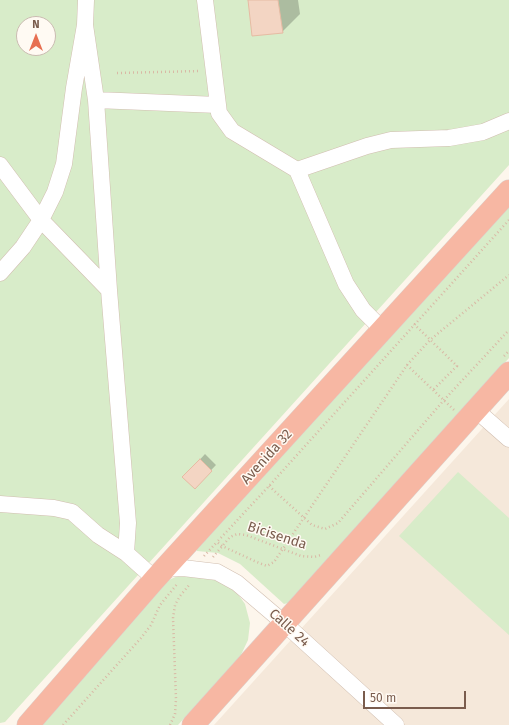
<!DOCTYPE html>
<html>
<head>
<meta charset="utf-8">
<style>
  body { margin:0 }
  #map { position:relative; width:509px; height:725px; overflow:hidden; background:#fdf6ec; font-family:"Fira Sans",sans-serif }
  canvas { display:block }
  .north { position:absolute; left:16px; top:16px; width:40px; height:40px; box-sizing:border-box; background:#fffaf3; border:1px solid #cabbb1; border-radius:50%; rotate:0deg; font-size:11px; font-weight:700; line-height:16px; text-align:center; color:#7a5c4d }
  .north::after { content:''; display:block; margin:auto; width:14px; height:18px; background:#e76f51; clip-path:polygon(50% 0,100% 100%,50% 72%,0 100%) }
  .scale { position:absolute; left:363px; top:691px; width:103px; height:18px; box-sizing:border-box; border:2px solid #7a5c4d; border-top:0; padding-left:5px; font-size:12px; line-height:14px; white-space:nowrap; color:#7a5c4d; -webkit-text-stroke:3px #fffaf3; paint-order:stroke }
</style>
</head>
<body>
<div id="map">
<canvas width="509" height="725"></canvas>
<div class="north">N</div>
<div class="scale">50 m</div>
</div>
<script>
const c = document.querySelector('canvas').getContext('2d');
c.lineJoin = 'round';
function fill(path, color) {
  c.fillStyle = color;
  c.fill(path, 'evenodd');
}
function toPath(rows) {
  const path = new Path2D();
  for (const r of rows) {
    path.moveTo(r[0], r[1]);
    for (let i = 2; i < r.length; i += 2) path.lineTo(r[i], r[i + 1]);
  }
  return path;
}
function stroke(path, color, width, dash) {
  c.strokeStyle = color;
  c.lineWidth = width;
  c.lineCap = dash ? 'butt' : 'round';
  c.setLineDash(dash || []);
  c.stroke(path);
}
function label(font, color, halo, rows, align = 'center') {
  c.font = font + ' "Fira Sans",sans-serif';
  c.lineWidth = 3;
  c.setLineDash([]);
  c.textBaseline = 'middle';
  c.strokeStyle = halo;
  c.fillStyle = color;
  for (const [text, x, y, turn = 0] of rows) {
    c.save();
    c.translate(x, y);
    c.rotate((+turn || 0) * Math.PI / 180);
    c.textAlign = isNaN(turn) ? turn : align;
    if (halo) c.strokeText(text, 0, 0);
    c.fillText(text, 0, 0);
    c.restore();
  }
}
fill(toPath([
  [509,399,509,725,214,725]
]), '#f5e8da');
fill(toPath([
  [0,0,509,0,509,165,5,722,0,723],
  [24,24,48,24,48,48,24,48],
  [509,199,509,358,288,603,284,604,240,564,218,553,197,551,196,547],
  [458,472,509,518,509,635,399,536],
  [180,575,209,575,235,590,245,604,250,623,248,640,240,657,178,725,34,725,162,583]
]), '#d8ecc9');
fill(toPath([
  [249,0,298,0,300,14,282,32],
  [205,454,216,465,195,487,184,477]
]), '#0003');
const building = toPath([
  [248,0,278,0,283,33,252,36,248,0],
  [200,459,212,471,195,489,182,477,200,459]
]);
fill(building, '#f3d5c3');
stroke(building, '#e6bba3', 1);
const minor = toPath([
  [205,0,219,113,232,131,297,170,346,284,363,310,383,330],
  [85,25,96,100,109,290,128,523,126,553],
  [96,100,218,105],
  [0,165,41,220,109,290],
  [297,170,367,146,391,140,449,138,483,132,509,121],
  [0,273,23,247,41,220,55,192,64,164,74,88,85,25,86,0],
  [476,410,509,439],
  [0,504,54,508,72,512,98,535,126,553,155,579],
  [164,569,183,568,217,572,237,583,284,623,396,725]
]);
const highway = toPath([
  [28,725,155,579,509,191],
  [193,725,509,373]
]);
stroke(minor, '#d1beb0', 17);
stroke(highway, '#dad1cd', 23);
stroke(toPath([
  [117,73,200,71],
  [509,220,269,486,217,542,222,546,259,563,267,566,274,562,407,365,430,340,509,275],
  [414,324,457,366,433,390],
  [504,356,509,351],
  [407,365,454,410],
  [269,486,312,525,325,529,338,523,444,400,509,330],
  [204,556,217,542],
  [213,557,230,537,237,534,246,535,301,556,314,557,321,555],
  [63,725,141,638,151,625,160,605,178,583],
  [170,725,175,714,176,699,173,618,175,605,180,596,190,584]
]), '#d9b8a5', 2.5, [1, 3]);
stroke(minor, '#fff', 16);
stroke(highway, '#f7b7a3', 22);
label('14px', '#7a5c4d', '#fffaf3', [
  ["Avenida 32",267,457,-48],
  ["Bicisenda",277,536,18],
  ["Calle 24",289,628,42]
]);
</script>
</body>
</html>
